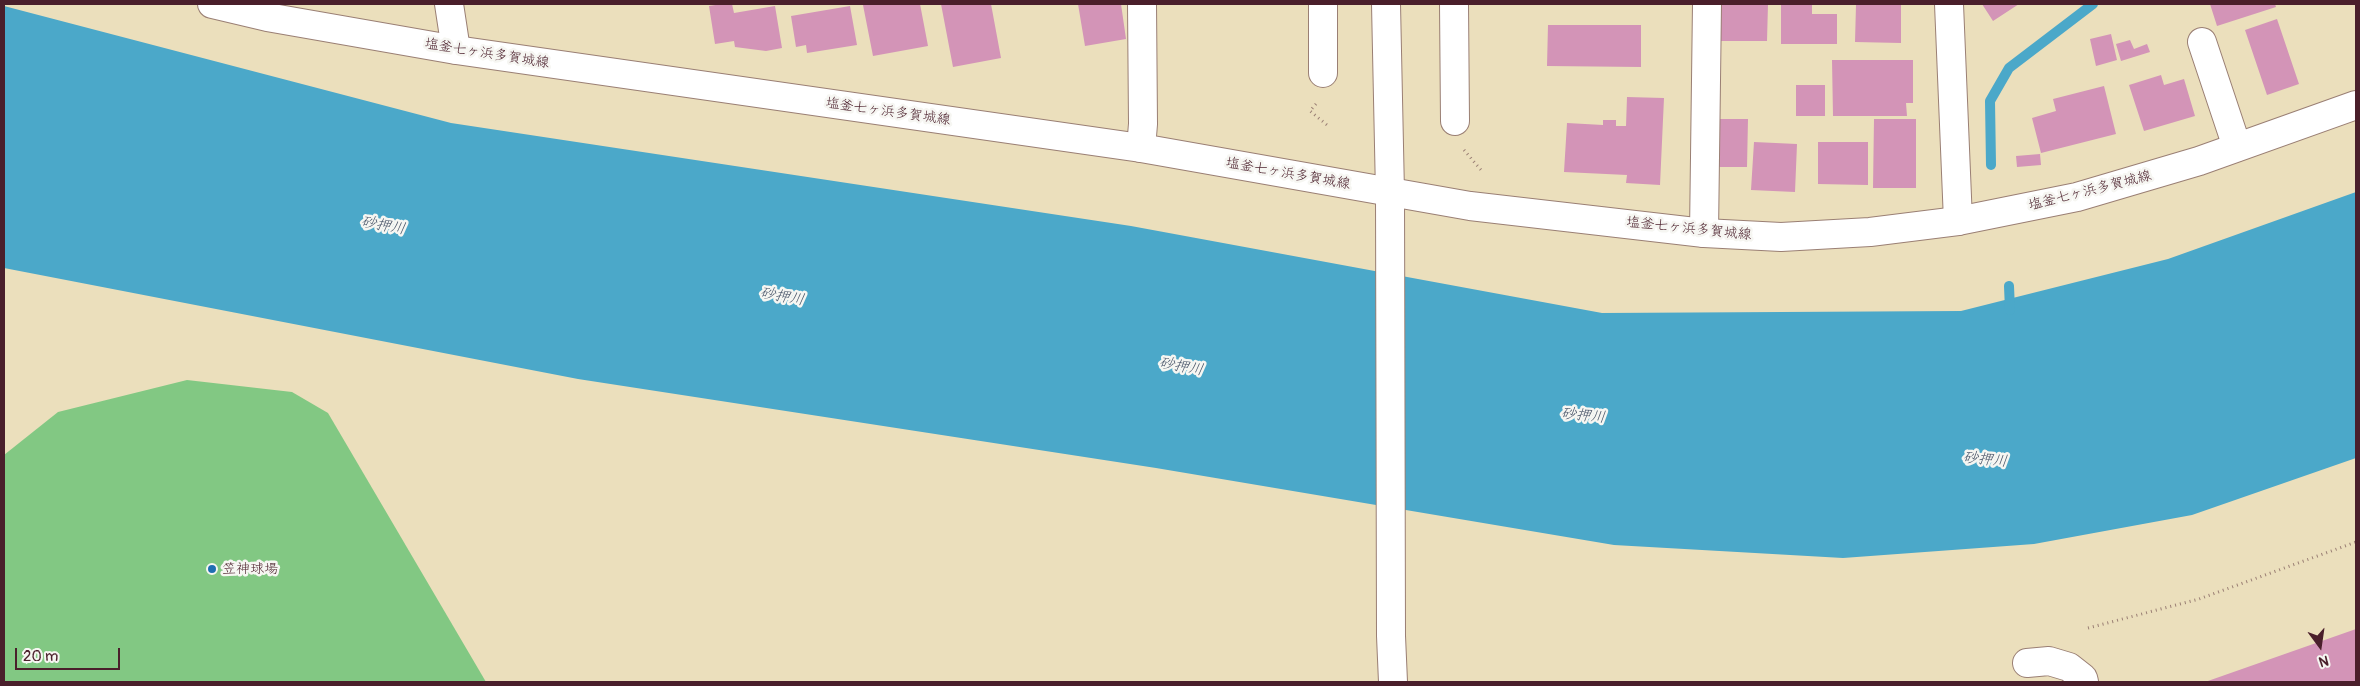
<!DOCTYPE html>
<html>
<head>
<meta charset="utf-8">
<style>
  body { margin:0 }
  #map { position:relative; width:2360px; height:686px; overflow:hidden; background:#ebdfbc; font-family:Pangolin,sans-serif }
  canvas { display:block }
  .frame { position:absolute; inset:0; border:5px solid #4a1f2b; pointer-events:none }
  .north { position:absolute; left:2295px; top:621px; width:50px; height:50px; -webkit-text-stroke:4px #f6f6f2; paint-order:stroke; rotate:166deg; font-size:14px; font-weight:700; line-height:20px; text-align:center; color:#4a1f2b }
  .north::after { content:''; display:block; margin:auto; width:18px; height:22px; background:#4a1f2b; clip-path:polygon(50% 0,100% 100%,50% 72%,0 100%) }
  .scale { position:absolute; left:15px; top:648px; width:105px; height:22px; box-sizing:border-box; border:2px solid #4a1f2b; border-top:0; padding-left:6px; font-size:15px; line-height:18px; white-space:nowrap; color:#4a1f2b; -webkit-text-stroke:4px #f6f6f2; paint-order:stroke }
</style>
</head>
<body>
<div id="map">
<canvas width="2360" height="686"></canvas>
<div class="frame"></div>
<div class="north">N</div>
<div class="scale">20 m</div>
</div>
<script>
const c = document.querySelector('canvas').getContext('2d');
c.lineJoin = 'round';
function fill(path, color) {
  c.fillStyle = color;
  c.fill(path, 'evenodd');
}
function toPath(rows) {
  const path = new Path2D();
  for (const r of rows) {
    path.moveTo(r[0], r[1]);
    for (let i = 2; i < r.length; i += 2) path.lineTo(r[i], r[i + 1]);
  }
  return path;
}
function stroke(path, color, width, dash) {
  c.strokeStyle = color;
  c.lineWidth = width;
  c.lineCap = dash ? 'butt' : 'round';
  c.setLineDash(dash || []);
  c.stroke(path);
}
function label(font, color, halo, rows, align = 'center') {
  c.font = font + ' Pangolin,"Klee One",sans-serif';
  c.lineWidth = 5;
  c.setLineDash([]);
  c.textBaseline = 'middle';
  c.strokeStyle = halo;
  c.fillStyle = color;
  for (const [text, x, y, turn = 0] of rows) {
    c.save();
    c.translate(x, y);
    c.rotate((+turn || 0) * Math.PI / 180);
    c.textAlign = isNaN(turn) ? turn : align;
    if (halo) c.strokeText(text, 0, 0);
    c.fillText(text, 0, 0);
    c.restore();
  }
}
fill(toPath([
  [187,380,292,392,328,413,486,682,4,682,4,455,58,412]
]), '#82c883');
fill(toPath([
  [4,6,451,123,1131,226,1602,313,1961,311,2168,259,2356,192,2356,458,2192,515,2034,544,1843,558,1614,545,1156,468,578,379,4,268]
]), '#4ba8c9');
stroke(toPath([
  [1991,165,1990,101,2009,68,2093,4],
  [2009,286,2010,310]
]), '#4ba8c9', 10);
fill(toPath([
  [722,4,732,4,734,13,775,6,782,48,766,51,735,47,734,41,715,44,709,6],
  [872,4,920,4,928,46,873,56,863,5],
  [941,4,991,4,1001,58,953,67],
  [1078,4,1121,4,1126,39,1085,46],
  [1721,4,1768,4,1767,41,1721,41],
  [1781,4,1812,4,1812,14,1837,14,1837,44,1781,44],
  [1901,4,1901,43,1855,42,1856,5],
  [1982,4,2019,4,1993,21],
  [2210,4,2275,4,2276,7,2217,26],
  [850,6,857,45,807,53,806,45,796,47,791,16],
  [2277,19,2299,84,2267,95,2245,30],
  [1548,25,1641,25,1641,67,1547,66],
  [2111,34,2117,60,2096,66,2090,39],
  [2130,40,2134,49,2147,44,2150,52,2121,61,2116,44],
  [1832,60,1913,60,1913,103,1906,103,1907,116,1833,116],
  [2161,75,2164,85,2184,79,2195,116,2144,131,2129,85],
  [1796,85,1825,85,1825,116,1796,116],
  [2104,86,2116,134,2041,153,2032,118,2056,111,2053,99],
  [1627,97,1664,98,1660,185,1626,183,1627,175,1564,172,1567,123,1603,125,1603,120,1616,120,1616,126,1626,126],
  [1715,119,1748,119,1747,167,1714,167],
  [1874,119,1916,119,1916,188,1873,188],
  [1754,142,1797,144,1795,192,1751,190],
  [1818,142,1868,142,1868,185,1818,184],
  [2040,154,2041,165,2017,167,2016,156],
  [2356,629,2356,682,2205,682]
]), '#d394b7');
const minor = toPath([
  [449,4,456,50],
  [1323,4,1323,73],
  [1386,4,1390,193,1391,636,1393,682],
  [1454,4,1455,121],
  [1949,4,1958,221],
  [2202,42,2237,147],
  [1141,148,1143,124,1142,4],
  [1704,233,1707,4],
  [2027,663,2049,661,2069,667,2083,678,2084,682]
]);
const major = toPath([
  [212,4,267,17,456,50,1141,148,1470,206,1704,233,1781,237,1870,232,1958,221,2077,197,2199,161,2356,105]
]);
stroke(minor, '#9a7f74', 30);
stroke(major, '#9a7f74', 30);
stroke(toPath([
  [1316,104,1310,111,1327,125],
  [1464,150,1481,170],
  [2088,628,2199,599,2356,542]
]), '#9a7f74', 3, [1, 4]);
stroke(minor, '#fff', 28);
stroke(major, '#fff', 28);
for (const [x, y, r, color] of [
  [212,569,5,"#1f6fb2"]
]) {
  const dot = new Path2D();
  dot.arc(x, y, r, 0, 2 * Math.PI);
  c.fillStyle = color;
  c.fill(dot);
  stroke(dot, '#f6f6f2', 2);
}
label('14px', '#4a1f2b', '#f6f6f2', [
  ["塩釜七ヶ浜多賀城線",487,54,9],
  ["塩釜七ヶ浜多賀城線",888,112,8],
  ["塩釜七ヶ浜多賀城線",1288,174,10],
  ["塩釜七ヶ浜多賀城線",2090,191,-14],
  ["塩釜七ヶ浜多賀城線",1689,229,6]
]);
label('14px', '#4a1f2b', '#f6f6f2', [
  ["笠神球場",222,569]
], 'left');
label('italic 15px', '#4a566a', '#f6f6f2', [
  ["砂押川",383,226,10],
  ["砂押川",782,297,10],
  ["砂押川",1181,367,10],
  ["砂押川",1583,416,6],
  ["砂押川",1985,460,6]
]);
</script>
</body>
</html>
